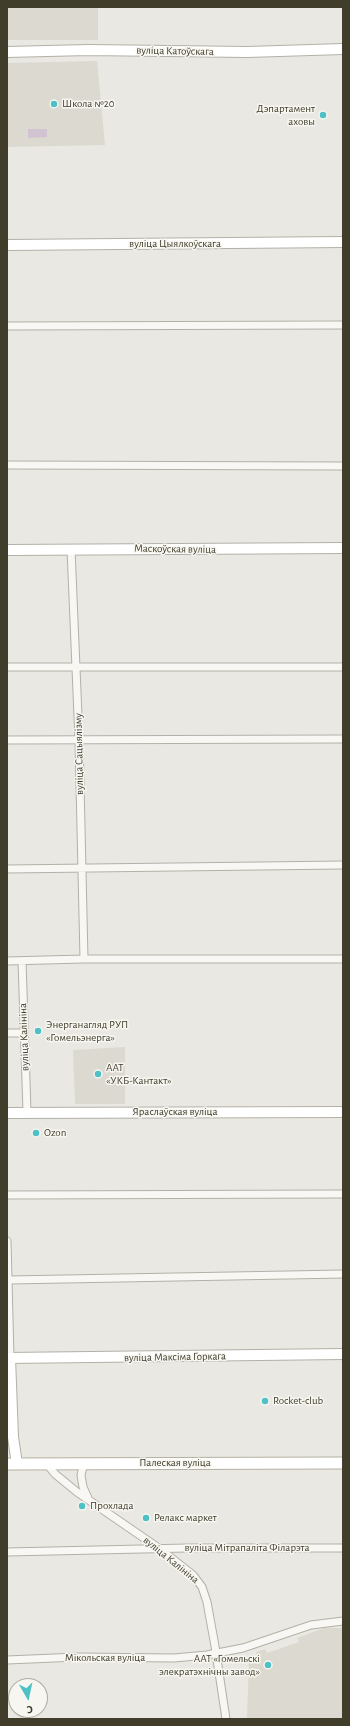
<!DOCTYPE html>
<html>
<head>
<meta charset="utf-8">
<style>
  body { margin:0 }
  #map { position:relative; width:350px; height:1726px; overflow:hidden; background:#e9e8e2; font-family:"Alegreya Sans",sans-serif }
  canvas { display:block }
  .frame { position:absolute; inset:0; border:8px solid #403d2b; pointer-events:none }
  .north { position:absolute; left:8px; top:1678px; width:40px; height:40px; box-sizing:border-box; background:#f7f6f1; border:1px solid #aeaca2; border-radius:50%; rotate:171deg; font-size:11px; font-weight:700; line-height:16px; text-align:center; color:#403d2b }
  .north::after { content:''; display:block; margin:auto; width:14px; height:18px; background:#4fc1c6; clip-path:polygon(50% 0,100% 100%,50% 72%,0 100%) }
</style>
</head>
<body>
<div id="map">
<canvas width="350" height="1726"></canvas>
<div class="frame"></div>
<div class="north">С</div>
</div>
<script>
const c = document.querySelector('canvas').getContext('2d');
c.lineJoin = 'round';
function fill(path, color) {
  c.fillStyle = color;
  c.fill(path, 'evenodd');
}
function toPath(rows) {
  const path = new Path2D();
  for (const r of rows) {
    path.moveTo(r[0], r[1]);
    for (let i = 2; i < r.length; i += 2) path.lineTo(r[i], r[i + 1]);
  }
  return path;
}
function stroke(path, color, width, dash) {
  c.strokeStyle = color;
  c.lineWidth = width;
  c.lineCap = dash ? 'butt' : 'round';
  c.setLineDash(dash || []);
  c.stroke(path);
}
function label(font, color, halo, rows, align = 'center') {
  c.font = font + ' "Alegreya Sans",sans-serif';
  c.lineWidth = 3;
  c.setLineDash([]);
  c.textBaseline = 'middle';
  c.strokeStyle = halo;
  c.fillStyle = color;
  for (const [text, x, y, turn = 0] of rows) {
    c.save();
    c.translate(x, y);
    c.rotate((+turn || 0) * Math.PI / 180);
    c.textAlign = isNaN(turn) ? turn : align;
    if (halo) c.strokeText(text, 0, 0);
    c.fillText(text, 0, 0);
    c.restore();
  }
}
fill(toPath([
  [7,7,98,7,98,40,7,40],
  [97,61,105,145,7,147,7,63],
  [125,1047,125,1104,75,1104,73,1050],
  [324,1628,343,1628,343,1719,247,1719,249,1660,257,1659,256,1652,265,1649,267,1653,299,1642,297,1638]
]), '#dbd9d0');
fill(toPath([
  [28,129,47,129,47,137,28,138]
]), '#d2c3d3');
const street = toPath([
  [7,326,343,325],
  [7,465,343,466],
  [71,549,79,740,84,959],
  [7,667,343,667],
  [7,740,343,739],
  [7,869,343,865],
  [7,961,84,959,343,959],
  [22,961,27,1112],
  [7,1033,24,1033],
  [7,1195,343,1194],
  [7,1241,10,1358],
  [9,1280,343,1274],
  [46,1463,55,1474,77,1492,160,1549,193,1575,202,1587,207,1602,215,1646,226,1719],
  [84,1463,81,1475,83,1487,88,1498],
  [7,1552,187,1548,343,1548],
  [7,1660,78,1657,174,1658,207,1655,243,1648,311,1625,343,1621]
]);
const secondary = toPath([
  [7,52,88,50,247,52,343,49],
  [7,245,343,242],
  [7,550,343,548],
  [7,1113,343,1112],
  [7,1358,343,1354],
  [10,1358,13,1437,17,1464]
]);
const primary = toPath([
  [7,1464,343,1463]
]);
stroke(street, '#b3b1a7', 9);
stroke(secondary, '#b3b1a7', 12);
stroke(primary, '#b4b1a2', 13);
stroke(street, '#f8f7f4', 7);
stroke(secondary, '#fff', 10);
stroke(primary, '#fff', 11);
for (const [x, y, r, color] of [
  [54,104,4,"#4fc1c6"],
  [323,115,4,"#4fc1c6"],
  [38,1031,4,"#4fc1c6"],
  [98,1074,4,"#4fc1c6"],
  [36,1133,4,"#4fc1c6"],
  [265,1401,4,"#4fc1c6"],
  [82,1506,4,"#4fc1c6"],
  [146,1518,4,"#4fc1c6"],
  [268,1665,4,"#4fc1c6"]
]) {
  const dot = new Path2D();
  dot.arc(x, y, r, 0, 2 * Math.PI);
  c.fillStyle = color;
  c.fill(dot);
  stroke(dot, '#f7f6f1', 1.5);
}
label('11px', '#403d2b', '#f7f6f1', [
  ["вуліца Катоўскага",175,51,1],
  ["вуліца Цыялкоўскага",175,244],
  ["Маскоўская вуліца",175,549,1],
  ["вуліца Сацыялізму",79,754,-91],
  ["вуліца Калініна",24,1037,-92],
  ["Яраслаўская вуліца",175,1112],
  ["вуліца Максіма Горкага",175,1357,-1],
  ["Палеская вуліца",175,1463],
  ["вуліца Мітрапаліта Філарэта",247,1548],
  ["вуліца Калініна",171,1560,39],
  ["Мікольская вуліца",105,1658]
]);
label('11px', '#403d2b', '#f7f6f1', [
  ["Школа №20",62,104],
  ["Дэпартамент",315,109,"right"],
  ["аховы",315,122,"right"],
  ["Энерганагляд РУП",46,1025],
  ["«Гомельэнерга»",46,1038],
  ["ААТ",106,1068],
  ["«УКБ-Кантакт»",106,1081],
  ["Ozon",44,1133],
  ["Rocket-club",273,1401],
  ["Прохлада",90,1506],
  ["Релакс маркет",154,1518],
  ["ААТ «Гомельскі",260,1659,"right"],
  ["элекратэхнічны завод»",260,1672,"right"]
], 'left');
</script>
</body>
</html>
